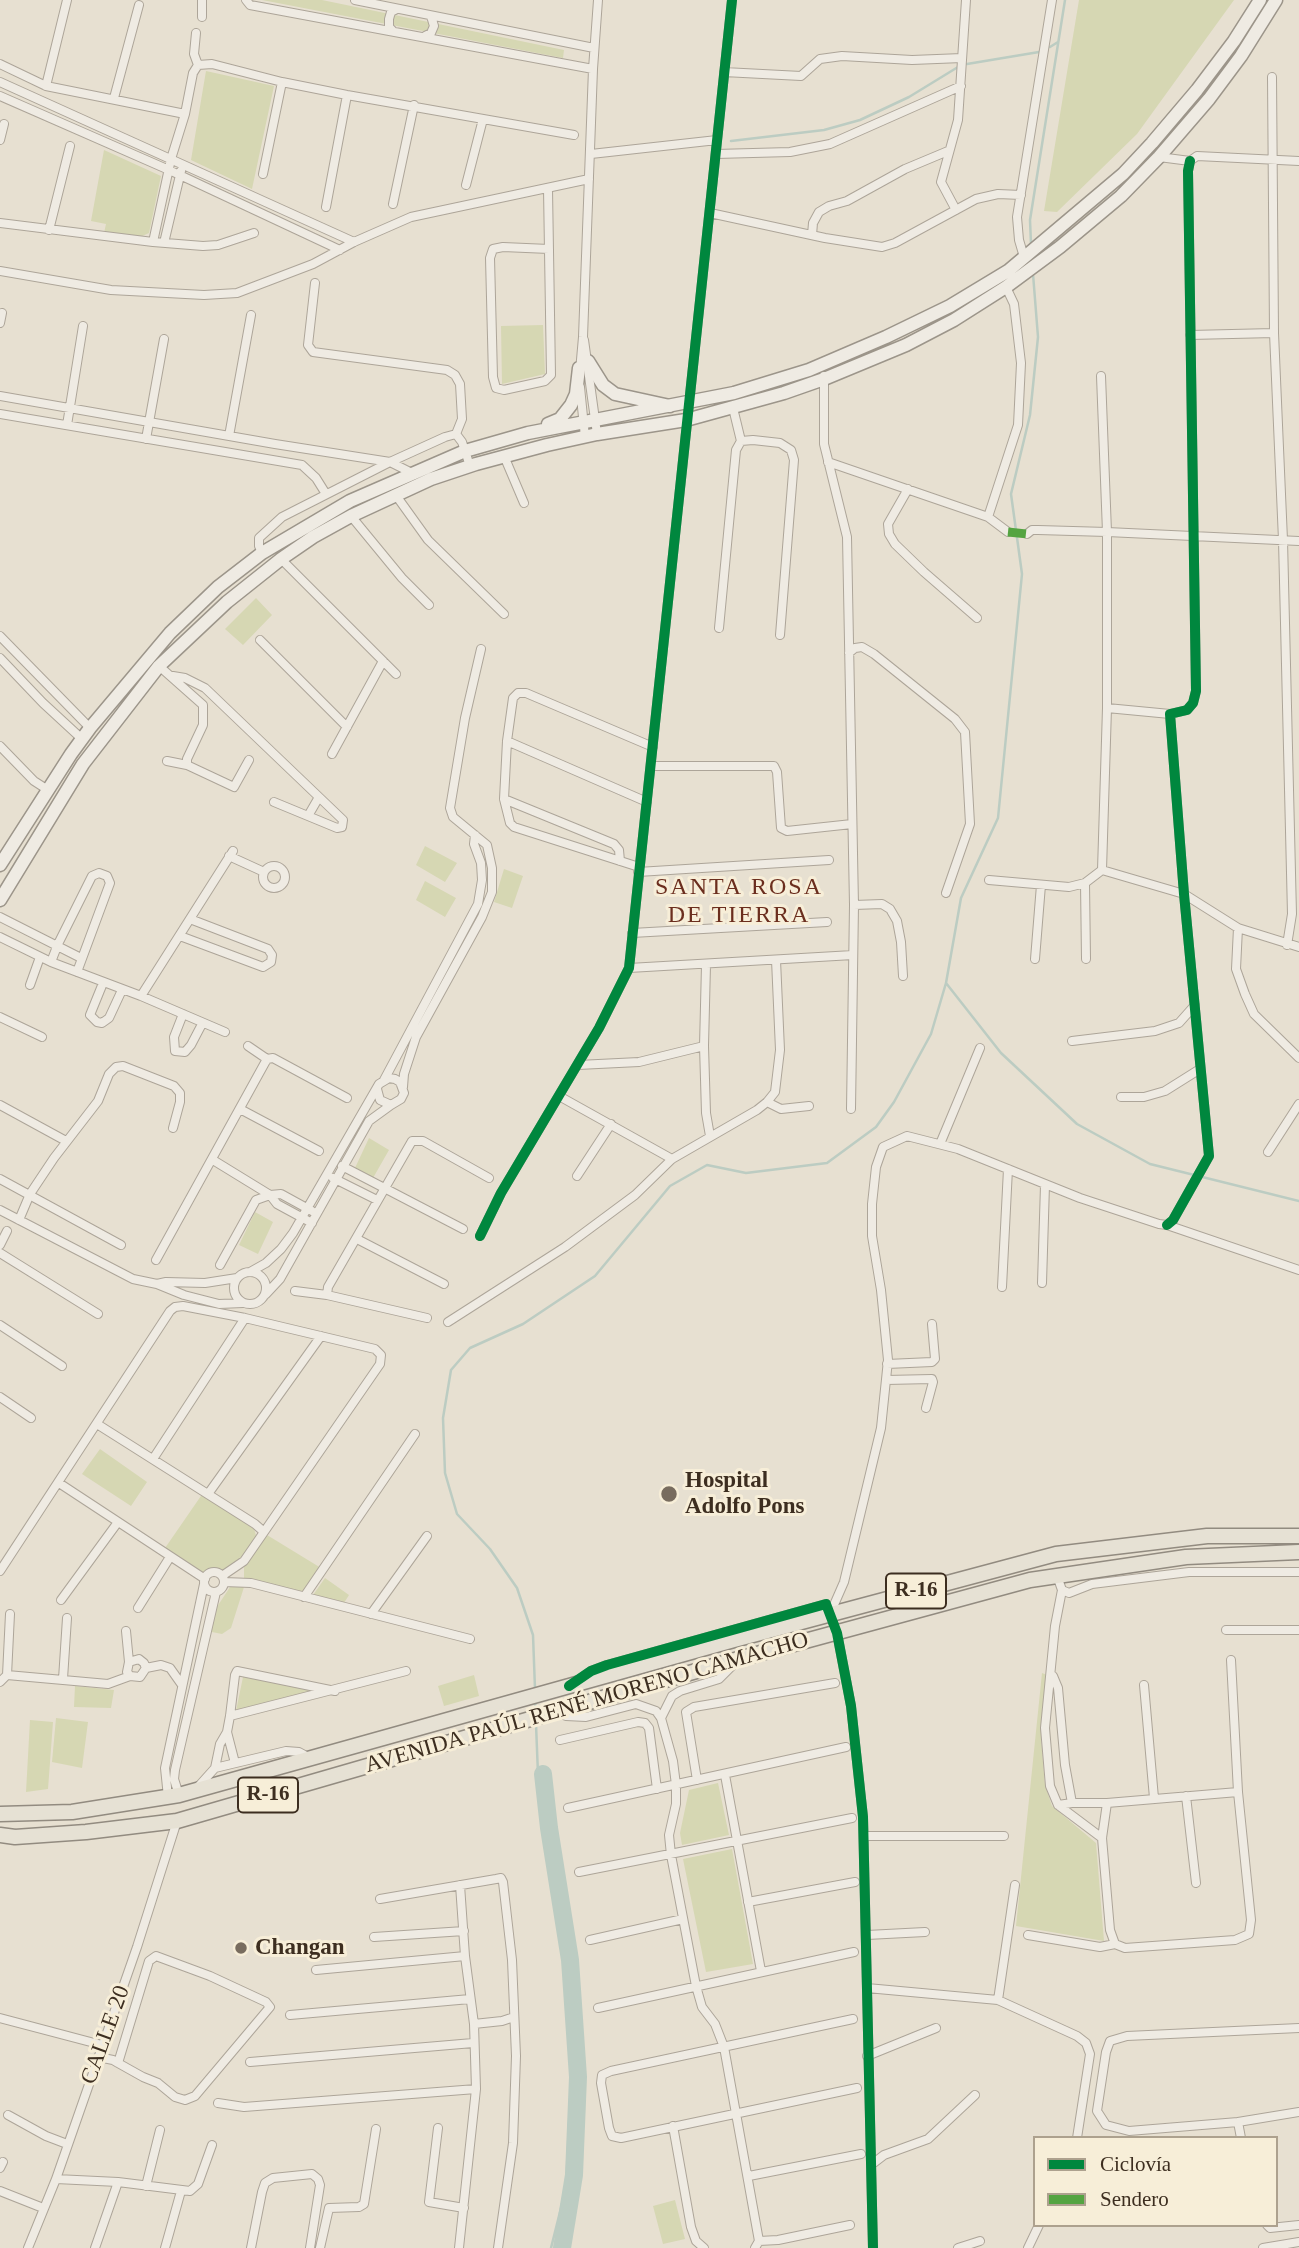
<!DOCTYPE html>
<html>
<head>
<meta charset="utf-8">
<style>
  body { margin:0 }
  #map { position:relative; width:1299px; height:2248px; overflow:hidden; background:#e7e0d1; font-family:"Times New Roman",serif }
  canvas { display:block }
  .legend { position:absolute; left:1033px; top:2136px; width:245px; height:91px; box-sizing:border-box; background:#f7eed8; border:2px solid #ada18e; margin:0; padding:9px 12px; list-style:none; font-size:21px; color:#3d2e20 }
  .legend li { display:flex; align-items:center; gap:14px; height:35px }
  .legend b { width:35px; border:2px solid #ada18e }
</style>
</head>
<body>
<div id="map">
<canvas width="1299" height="2248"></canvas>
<ul class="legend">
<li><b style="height:9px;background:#00873e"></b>Ciclovía</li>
<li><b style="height:9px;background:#54a441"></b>Sendero</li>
</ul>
</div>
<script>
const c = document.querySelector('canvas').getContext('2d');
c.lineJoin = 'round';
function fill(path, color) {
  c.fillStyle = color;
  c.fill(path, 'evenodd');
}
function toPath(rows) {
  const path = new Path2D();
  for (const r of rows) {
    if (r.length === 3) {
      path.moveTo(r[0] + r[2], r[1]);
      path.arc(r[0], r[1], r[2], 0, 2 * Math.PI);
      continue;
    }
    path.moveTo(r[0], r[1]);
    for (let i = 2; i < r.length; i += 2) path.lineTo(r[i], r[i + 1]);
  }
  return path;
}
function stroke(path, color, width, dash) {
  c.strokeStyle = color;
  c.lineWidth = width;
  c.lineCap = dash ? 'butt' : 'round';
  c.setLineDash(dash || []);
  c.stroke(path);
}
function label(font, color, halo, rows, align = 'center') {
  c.font = font + ' "Times New Roman",serif';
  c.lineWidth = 6;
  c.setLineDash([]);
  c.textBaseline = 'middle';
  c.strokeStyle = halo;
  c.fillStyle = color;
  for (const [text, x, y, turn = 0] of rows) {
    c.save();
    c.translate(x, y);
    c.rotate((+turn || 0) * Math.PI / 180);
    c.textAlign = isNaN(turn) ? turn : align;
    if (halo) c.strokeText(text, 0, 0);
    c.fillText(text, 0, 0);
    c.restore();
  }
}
fill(toPath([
  [262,0,322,0,564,50,563,58],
  [1079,0,1234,0,1137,134,1057,212,1044,211],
  [206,71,274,86,252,189,191,160],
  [104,150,161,176,149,233,140,237,104,233,106,224,91,221],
  [543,325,545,374,502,384,501,326],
  [256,598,272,615,243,645,225,629],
  [425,846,457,863,445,882,416,865],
  [504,869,523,876,512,908,494,902],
  [425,881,456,898,445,917,416,900],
  [369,1138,389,1150,373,1178,355,1168],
  [255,1212,273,1222,258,1254,239,1245],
  [100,1449,147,1482,131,1506,82,1474],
  [203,1493,253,1525,257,1539,243,1558,222,1573,215,1571,209,1572,204,1577,163,1551],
  [267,1535,321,1568,302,1596,244,1579,244,1564],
  [325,1578,349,1595,344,1603,313,1595],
  [232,1584,245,1584,231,1628,222,1634,207,1631,211,1616],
  [1042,1673,1047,1675,1041,1739,1045,1785,1052,1806,1096,1843,1104,1941,1016,1926],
  [474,1675,479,1696,444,1706,438,1686],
  [243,1677,316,1691,236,1711],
  [75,1686,114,1690,111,1708,74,1707],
  [56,1718,88,1722,82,1768,52,1762],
  [30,1720,53,1722,48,1789,26,1792],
  [718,1783,729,1835,682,1845,680,1833,689,1790],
  [732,1849,753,1964,706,1972,683,1859],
  [675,2200,685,2239,663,2244,653,2206]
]), '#d6d7b3');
stroke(toPath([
  [1050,47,1058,42],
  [967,64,1039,52],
  [731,141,824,130,860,120,909,97,958,67],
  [1031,244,1030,220,1065,0],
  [946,983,1001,1053,1077,1124,1150,1164,1299,1201],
  [535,1689,533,1635,517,1588,490,1549,457,1514,445,1473,443,1418,451,1370,470,1348,523,1324,595,1276,670,1186,707,1165,746,1173,827,1163,876,1127,894,1102,931,1034,946,983,961,898,998,818,1022,574,1011,494,1030,415,1038,337,1033,274],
  [535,1699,536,1714],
  [536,1724,539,1800,565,1959,572,2058,566,2188,551,2248]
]), '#bcccc2', 2.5);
stroke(toPath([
  [543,1774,549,1828,570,1960,578,2077,574,2175,562,2248]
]), '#bcccc2', 18);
const minor = toPath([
  [246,0,250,5,593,69],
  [355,0,594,48],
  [202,17,202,0],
  [393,31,389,27,389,19,391,12,397,9],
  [425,36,431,33,434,26,431,16],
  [0,64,46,86,185,114],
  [198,65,212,64,282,82,347,95,574,135],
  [724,72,801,76,820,59,842,56,912,60,962,58],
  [1272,77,1274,333,1283,540,1292,914,1287,945],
  [0,82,354,242],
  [46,86,67,0],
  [0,96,169,170,340,250],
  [114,98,139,5],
  [0,140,4,124],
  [591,154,717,140],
  [716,154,790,152,830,144,961,86],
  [1159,157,1190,161,1197,156,1299,161],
  [263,174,282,82],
  [466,185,483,119],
  [548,189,551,375,545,381,504,390,496,388,493,377,490,258,493,249,503,247,549,249],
  [393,204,414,105],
  [326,207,347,95],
  [956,210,941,182,958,120,966,0],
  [710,213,825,238,882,247,895,243,976,199,998,194,1021,195],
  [0,223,153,242,203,246,218,245,254,233],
  [49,230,70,146],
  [812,235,813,223,819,212,829,206,847,201,905,169,948,151],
  [153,242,171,159,185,114,193,73,198,65,194,54,196,33],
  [164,243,181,171],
  [1024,257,1019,240,1017,217,1052,0],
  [0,271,111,290,204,295,237,293,313,264,354,242,411,217,589,179],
  [315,283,308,345,313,352,447,370,455,375,460,384,462,419,456,434,462,442,470,466],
  [0,323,2,313],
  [1190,335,1274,333],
  [584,340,597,434],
  [580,371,583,337,593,69,598,0],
  [824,376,824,444,847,537,854,905,851,1109],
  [1101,376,1107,532,1107,708,1102,870],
  [580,387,585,437],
  [0,396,275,444,390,462,412,473],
  [0,414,302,465,316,478,326,494],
  [67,425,83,326],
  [229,436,251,315],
  [146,439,164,339],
  [741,441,753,440,780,443,791,450,794,460,780,635],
  [504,456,524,503],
  [828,462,988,517,1018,425,1021,363,1014,304,1006,287],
  [908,489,888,524,889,534,895,544,924,572,977,618],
  [395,494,428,540,504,614],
  [351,516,402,578,429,605],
  [988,517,1008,532],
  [1027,534,1032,530,1038,530,1107,532,1299,541],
  [262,553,259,546,259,538,282,517,390,462,445,437,456,434],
  [281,559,396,674],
  [719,628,736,450,741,441,733,408],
  [0,636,90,728],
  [260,640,347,727],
  [849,653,855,648,862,647,874,654,955,719,965,732,970,824,946,893],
  [0,658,43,703,82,739],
  [159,666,203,705,203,725,187,759,187,765,234,787,249,760],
  [173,676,185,678,205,688,343,820,342,827,337,828,274,802],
  [1107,708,1170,714],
  [507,741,647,802],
  [0,746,34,781,48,790],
  [332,754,383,661],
  [167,761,187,765],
  [651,766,774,766,777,772,781,828,787,831,852,824],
  [504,799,614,844,619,850,620,861],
  [308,816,319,797],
  [229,856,264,872],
  [274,877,11],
  [639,867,514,827,510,823,504,799,507,741,513,698,518,693,526,693,653,747],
  [1102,870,1184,894,1238,928,1299,947],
  [638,872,829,860],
  [989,880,1069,887,1085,883,1102,870],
  [1085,883,1086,959],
  [854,905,882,904,890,909,897,921,901,942,903,976],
  [0,917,81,958],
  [1238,928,1236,969,1245,994,1254,1014,1299,1058],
  [632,933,827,922],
  [180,936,263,967,271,962,272,955,268,949,190,919],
  [0,937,51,962,141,996,225,1032],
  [1035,959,1041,885],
  [51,962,58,944,92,876,99,873,107,876,110,883,77,972],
  [706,965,704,1046,706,1113,710,1136],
  [629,968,853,955],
  [103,983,90,1015,97,1022,102,1023,109,1018,122,990],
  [30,985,40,957],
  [141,996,233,851],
  [183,1014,174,1037,175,1051,185,1052,191,1045,202,1024],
  [0,1017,42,1037],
  [1072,1041,1155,1031,1179,1023,1195,1005],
  [248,1046,267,1059],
  [578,1065,639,1062,704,1046],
  [384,1080,478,904,482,880,481,863,474,844,475,835],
  [403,1087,404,1074,416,1037,482,917,492,892,492,868,487,845,453,817,450,808,465,718,481,649],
  [559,1096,672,1159],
  [1121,1097,1144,1097,1165,1091,1200,1069],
  [767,1102,781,1109,809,1106],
  [0,1105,66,1141],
  [240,1109,319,1151],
  [940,1144,980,1048],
  [1268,1152,1299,1104],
  [213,1160,270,1195],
  [342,1166,463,1229],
  [577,1176,611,1124],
  [333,1178,377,1200],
  [0,1179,121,1245],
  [0,1210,133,1279,157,1284,184,1295,219,1304,243,1303],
  [312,1211,281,1194,270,1195,277,1204,312,1223],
  [19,1220,30,1194,54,1158,98,1101,109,1074,116,1067,123,1066,174,1086,180,1093,180,1102,173,1128],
  [1167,1225,1173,1220,1209,1156,1184,894,1170,714,1187,710,1193,703,1196,691,1188,171,1190,161],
  [480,1236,501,1193,599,1028,629,968,732,0],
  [357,1239,444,1284],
  [0,1245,7,1231],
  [0,1253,98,1314],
  [156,1260,267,1059,273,1058,347,1098],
  [220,1265,256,1200,270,1195],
  [250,1288,16],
  [250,1272,266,1263,281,1249,293,1233,379,1084,389,1078,395,1079,400,1082,404,1093,401,1099,391,1105,380,1100,377,1089],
  [1042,1283,1045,1185],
  [157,1284,166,1282,205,1283,237,1278],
  [1002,1287,1008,1169],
  [295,1291,327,1295,427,1318],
  [266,1294,280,1279,369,1121,391,1105],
  [327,1295,328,1287,412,1141,423,1141,489,1178],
  [448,1322,565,1247,635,1195,672,1159,757,1110,767,1102,775,1092,780,1050,776,960],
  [0,1325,62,1366],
  [887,1364,932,1362,935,1359,932,1324],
  [886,1380,932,1379,933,1382,926,1408],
  [0,1397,31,1418],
  [97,1424,255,1524,264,1532],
  [153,1459,245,1318],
  [59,1483,205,1579],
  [208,1494,321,1336],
  [0,1571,170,1311,175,1307,183,1306,245,1318,375,1349,381,1355,380,1364,244,1561,222,1576],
  [214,1582,10],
  [1057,1576,1062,1590,1069,1593,1092,1584,1189,1572,1299,1572],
  [224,1582,251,1583,470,1639],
  [1062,1590,1055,1626,1045,1728,1050,1786,1058,1805,1102,1838],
  [304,1597,415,1434],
  [61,1600,118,1522],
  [138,1608,170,1557],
  [371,1614,427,1536],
  [830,1614,844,1582,881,1428,888,1360,881,1290,872,1236,872,1204,876,1167,883,1147,907,1136,958,1149,1080,1198,1159,1224,1167,1225,1299,1270],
  [1226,1630,1299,1630],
  [126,1631,129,1662,127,1672,130,1676],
  [129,1662,139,1659,144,1663,146,1668],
  [146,1668,161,1665,170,1668,182,1685],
  [7,1675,10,1614],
  [1053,1676,1058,1688,1065,1765,1072,1803],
  [63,1679,67,1618],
  [580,1679,591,1671,607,1665,826,1604,837,1633,851,1706,863,1817,873,2248],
  [0,1682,7,1675,108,1684,130,1676,140,1677,146,1668],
  [1144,1685,1154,1798],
  [557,1712,566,1716,586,1717,636,1704,656,1711,661,1718,673,1761,676,1785,676,1804,669,1835,671,1855,696,1986,702,2007,715,2024,724,2047,759,2241,755,2248],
  [230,1716,406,1671],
  [661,1718,672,1696,680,1691,719,1679,735,1663],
  [227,1732,235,1763],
  [560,1740,638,1722,645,1723,649,1728,657,1789],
  [215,1768,220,1744,227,1732,230,1716,235,1675,237,1671,335,1691],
  [725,1775,761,1971],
  [697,1780,686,1712,694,1707,835,1683],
  [197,1788,215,1768,286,1751,299,1752,308,1757],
  [179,1795,174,1779,175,1770,216,1592],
  [1186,1796,1196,1883],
  [168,1797,165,1768,204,1584],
  [1107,1803,1102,1838,1110,1930,1115,1944],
  [1058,1805,1072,1803,1107,1803,1238,1792],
  [568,1808,846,1747],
  [864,1836,1004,1836],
  [579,1872,852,1818],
  [380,1899,496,1879,501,1878,503,1882,512,1960,516,2056,513,2143,498,2248],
  [748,1902,855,1882],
  [867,1935,925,1932],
  [1028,1935,1100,1947,1115,1944,1125,1948,1235,1940,1249,1934,1251,1920,1238,1792,1231,1660],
  [374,1937,464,1931],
  [590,1940,683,1919],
  [316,1970,465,1956],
  [867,1988,998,2000,1077,2036,1086,2043,1090,2054,1077,2138],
  [998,2000,1015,1885],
  [598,2008,854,1952],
  [290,2015,470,1999],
  [0,2018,102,2045],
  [853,2019,611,2071,602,2075,601,2083,609,2128,612,2136,621,2138,857,2088],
  [474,2024,502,2021,514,2017],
  [1299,2028,1127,2036,1110,2041,1106,2052,1097,2111,1106,2125,1129,2131,1238,2122,1299,2112],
  [867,2056,936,2028],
  [98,2057,113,2060,118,2063,143,2077,158,2083,175,2097,185,2100,195,2096,270,2007,266,2002,210,1976,156,1956,149,1961,118,2063],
  [250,2062,473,2043],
  [218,2103,244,2107,476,2089],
  [8,2115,46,2136,67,2144],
  [1238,2122,1241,2138],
  [673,2126,691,2227,696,2241,704,2248],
  [438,2128,429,2202,464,2208],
  [871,2165,884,2155,928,2139,975,2095],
  [0,2168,3,2162],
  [749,2176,861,2154],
  [56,2179,118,2182,190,2191,198,2184,212,2145],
  [146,2186,160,2130],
  [0,2191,43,2208],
  [1267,2225,1270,2228,1299,2225],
  [759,2241,778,2240,850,2225],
  [28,2248,56,2179,137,1947,177,1821],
  [95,2248,118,2182],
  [165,2248,181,2191],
  [251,2248,262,2192,265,2183,273,2178,312,2174,318,2179,320,2185,310,2248],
  [320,2248,329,2208,359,2207,364,2204,376,2129],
  [459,2248,476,2089,474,2024,465,1956,460,1885],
  [958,2248,980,2241],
  [1028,2248,1039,2225],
  [1263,2248,1299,2242]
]);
const secondary = toPath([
  [588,361,603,385,615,394,670,406],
  [548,424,560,419,571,405,576,394,579,368],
  [0,865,71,754,90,728,170,633,218,587,262,553,350,501,465,451,528,433,734,393,809,370,886,337,950,306,1008,271,1123,174,1152,143,1197,90,1234,41,1260,0],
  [0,900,83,764,159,666,227,602,281,559,313,537,351,516,431,479,476,464,547,445,597,434,686,420,784,393,824,379,906,345,954,320,1006,287,1060,247,1121,196,1159,157,1209,99,1241,56,1276,0]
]);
const primary = toPath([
  [0,1814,72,1812,179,1795,734,1640,1056,1554,1207,1536,1299,1536],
  [0,1835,15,1837,86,1832,177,1821,724,1663,1030,1580,1186,1557,1299,1552]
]);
stroke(minor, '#ada599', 10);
stroke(secondary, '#9c958a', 15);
stroke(primary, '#928b80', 17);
stroke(minor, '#efebe3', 8);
stroke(secondary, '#efebe3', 12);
stroke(primary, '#e6e1d4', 14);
stroke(toPath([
  [1008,532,1027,534]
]), '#54a441', 9, [18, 9]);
stroke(toPath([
  [1167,1225,1173,1220,1209,1156,1184,894,1170,714,1187,710,1193,703,1196,691,1188,171,1190,161],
  [480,1236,501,1193,599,1028,629,968,732,0],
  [569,1686,591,1671,607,1665,826,1604,837,1633,851,1706,863,1817,873,2248]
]), '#00873e', 10);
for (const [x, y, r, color] of [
  [669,1494,9,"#786c5e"],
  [241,1948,7,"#786c5e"]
]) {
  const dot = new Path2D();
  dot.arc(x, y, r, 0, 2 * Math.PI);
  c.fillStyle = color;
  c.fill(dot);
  stroke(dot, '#f7eed8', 2.5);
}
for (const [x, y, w] of [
  [916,1591,60],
  [268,1795,60]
]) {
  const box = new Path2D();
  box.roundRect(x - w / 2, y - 17.5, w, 35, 5);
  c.fillStyle = '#f7eed8';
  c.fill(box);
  stroke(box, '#3d2e20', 2);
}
label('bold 21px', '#3d2e20', null, [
  ["R-16",916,1591],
  ["R-16",268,1795]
]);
label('bold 23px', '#3d2e20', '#f7eed8', [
  ["Hospital",685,1481],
  ["Adolfo Pons",685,1507],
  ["Changan",255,1948]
], 'left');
label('23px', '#3d2e20', '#f7eed8', [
  ["AVENIDA PAÚL RENÉ MORENO CAMACHO",587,1703,-16],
  ["CALLE 20",106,2035,-70]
]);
c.letterSpacing = '2px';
label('24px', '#6b2e1e', '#f7eed8', [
  ["SANTA ROSA",739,888],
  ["DE TIERRA",739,916]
]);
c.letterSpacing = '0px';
</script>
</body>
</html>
